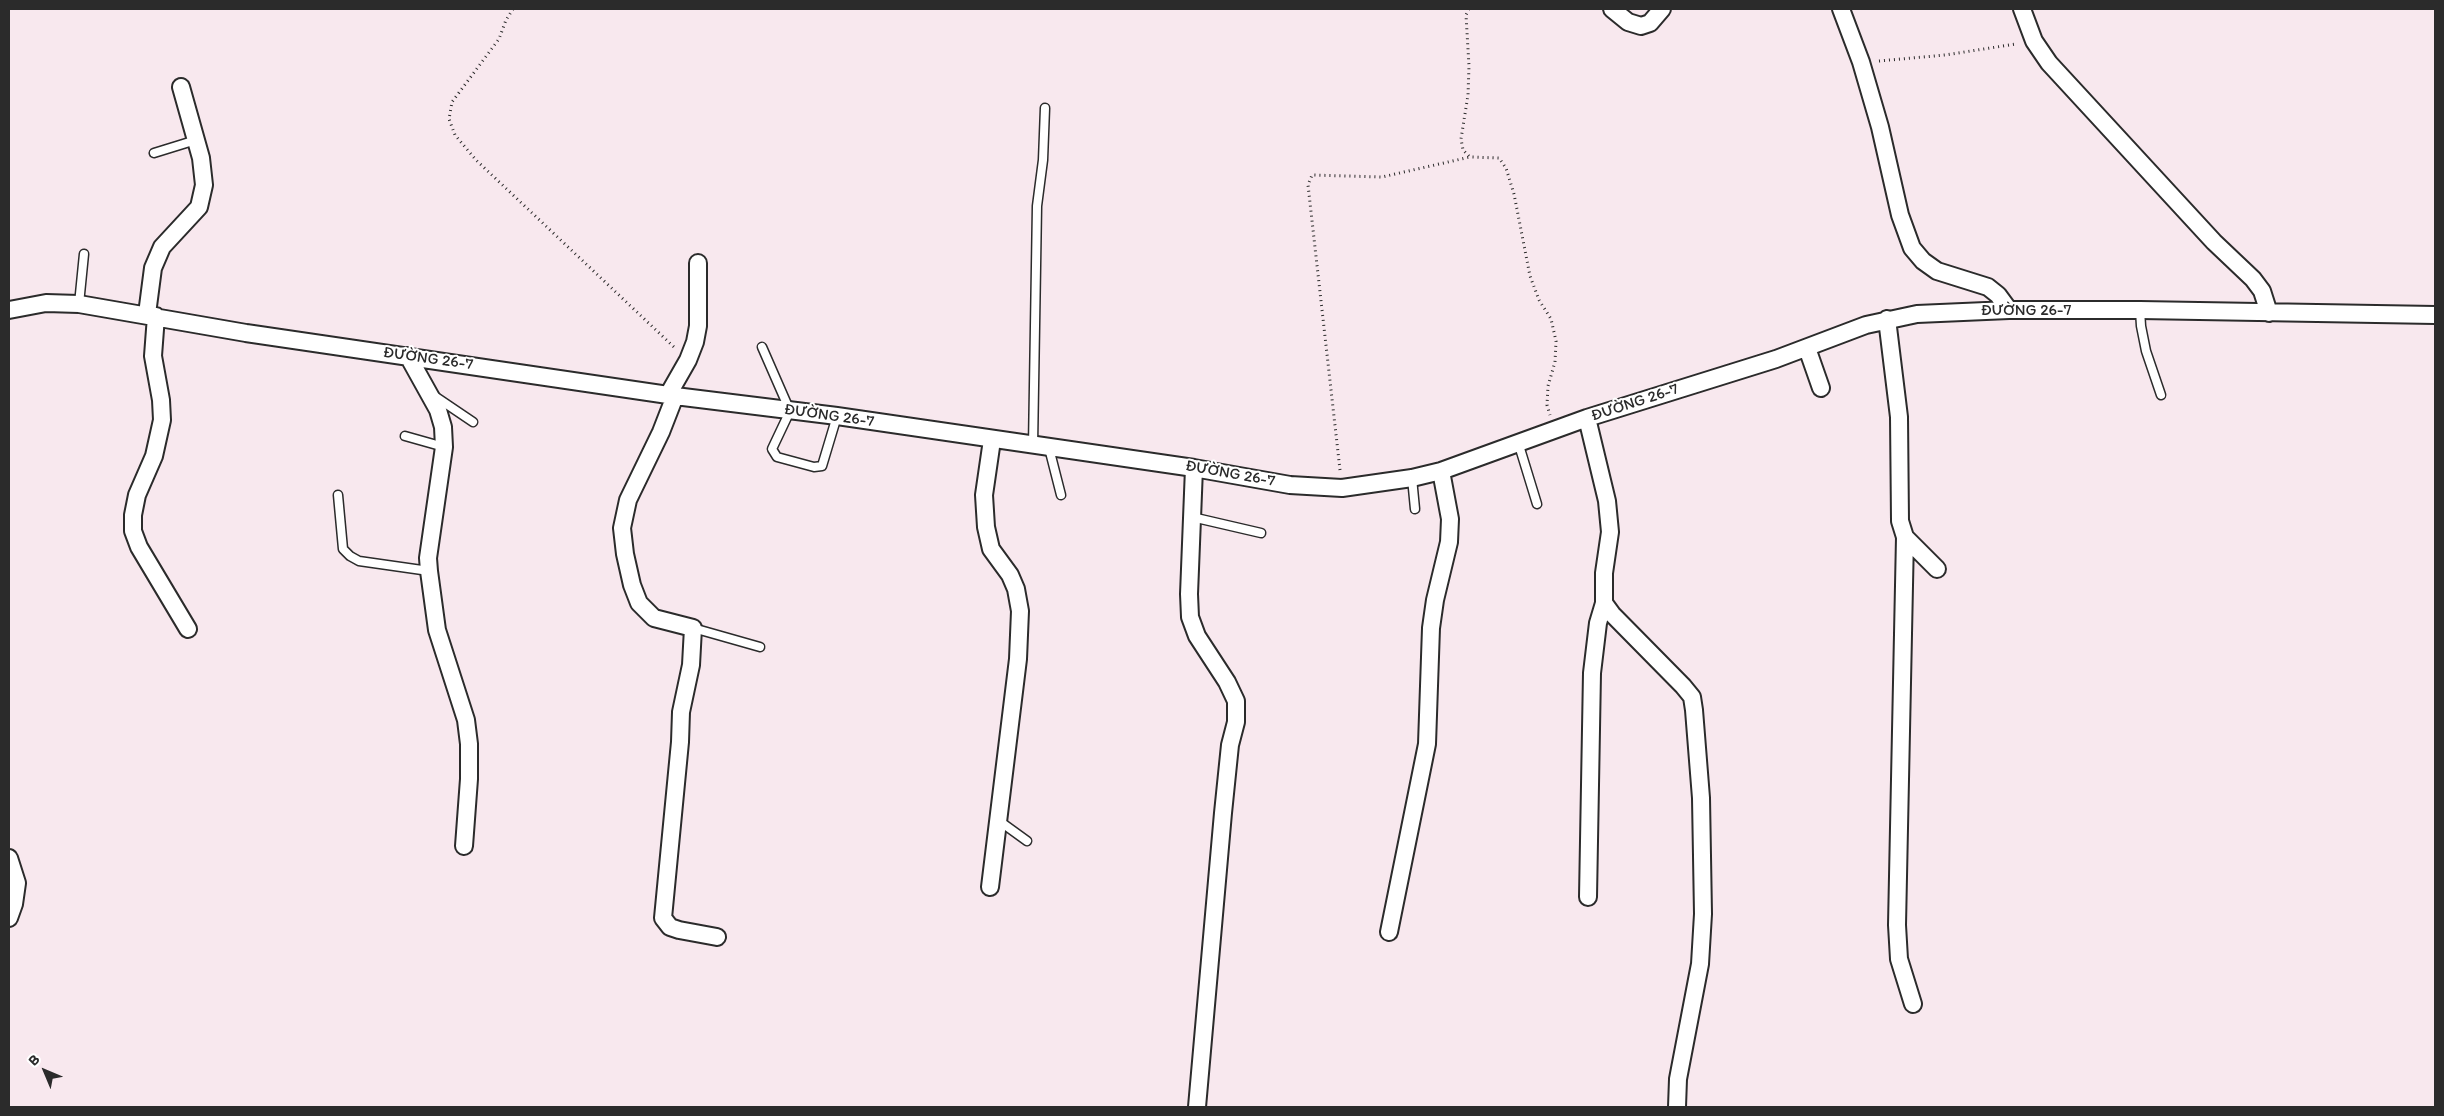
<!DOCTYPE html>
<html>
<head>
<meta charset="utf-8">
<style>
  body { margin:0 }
  #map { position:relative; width:2444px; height:1116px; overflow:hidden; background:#f8e8ee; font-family:Itim,sans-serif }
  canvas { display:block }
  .frame { position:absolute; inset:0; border:10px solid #2b2b2b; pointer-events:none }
  .north { position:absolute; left:20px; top:1046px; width:50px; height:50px; -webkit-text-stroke:4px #fff; paint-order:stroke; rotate:315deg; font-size:14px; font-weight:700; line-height:20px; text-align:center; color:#2b2b2b }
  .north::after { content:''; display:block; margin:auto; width:18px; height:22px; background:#2b2b2b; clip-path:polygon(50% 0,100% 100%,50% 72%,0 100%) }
</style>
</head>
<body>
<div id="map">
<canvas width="2444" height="1116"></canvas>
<div class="frame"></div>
<div class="north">B</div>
</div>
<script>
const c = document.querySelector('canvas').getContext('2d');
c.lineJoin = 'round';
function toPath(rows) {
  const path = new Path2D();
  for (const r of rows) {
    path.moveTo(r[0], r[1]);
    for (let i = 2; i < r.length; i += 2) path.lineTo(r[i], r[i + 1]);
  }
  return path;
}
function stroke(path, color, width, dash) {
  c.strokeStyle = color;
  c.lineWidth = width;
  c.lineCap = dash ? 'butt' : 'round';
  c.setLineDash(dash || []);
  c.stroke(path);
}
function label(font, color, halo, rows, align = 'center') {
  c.font = font + ' Itim,sans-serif';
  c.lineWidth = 4;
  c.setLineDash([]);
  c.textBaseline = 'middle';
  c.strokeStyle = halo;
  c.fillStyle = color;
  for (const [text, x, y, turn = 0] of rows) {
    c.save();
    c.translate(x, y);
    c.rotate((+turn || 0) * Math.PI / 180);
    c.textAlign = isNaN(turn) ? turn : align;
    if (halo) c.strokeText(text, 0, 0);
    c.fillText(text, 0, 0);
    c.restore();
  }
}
const service = toPath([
  [154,153,196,140],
  [79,304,84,254],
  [2140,310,2141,326,2146,351,2161,395],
  [762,347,790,411,772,449,777,457,814,467,822,466,837,416],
  [436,397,473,422],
  [405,436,444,447],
  [1518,442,1537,504],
  [1033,446,1037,206,1043,160,1045,108],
  [1049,448,1061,495],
  [1412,478,1415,509],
  [338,495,343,549,350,556,359,561,429,571],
  [1192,517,1261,533],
  [693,628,760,647],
  [998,820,1027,841]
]);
const minor = toPath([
  [1612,9,1628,22,1641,26,1650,23,1662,9],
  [1841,9,1861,62,1880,127,1900,215,1912,248,1923,261,1937,271,1988,287,1998,295,2009,310],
  [2022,9,2034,41,2049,63,2214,242,2253,279,2262,291,2269,313],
  [9,310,46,303,79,304,246,333,675,396,837,416,1194,468,1290,485,1342,488,1412,478,1441,471,1587,418,1776,359,1866,325,1917,314,2009,310,2140,310,2435,315],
  [147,314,153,268,162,247,199,207,204,185,201,158,181,87],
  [156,316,153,356,161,400,162,420,154,456,137,495,133,515,133,531,139,547,188,629],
  [1887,319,1899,417,1900,521,1905,537,1937,569],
  [1807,348,1821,388],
  [408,356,438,410,443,427,444,447,428,558,429,571,437,630,466,720,469,744,469,779,464,846],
  [668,395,688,360,695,342,698,326,698,263],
  [675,396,661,432,628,500,622,528,625,554,632,585,639,603,654,618,693,628,691,665,681,712,680,742,663,918,670,927,679,930,717,937],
  [1587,418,1607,501,1610,532,1604,573,1604,603,1612,614,1683,686,1692,697,1694,710,1701,798,1703,914,1700,964,1678,1079,1677,1107],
  [1194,468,1189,594,1190,617,1197,636,1227,682,1236,701,1236,722,1230,745,1223,813,1197,1107],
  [1905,537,1897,925,1899,959,1913,1004],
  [9,858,17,883,14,904,9,918],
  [990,887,1018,659,1020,611,1016,589,1010,575,991,549,986,527,984,495,992,440],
  [1588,897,1592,673,1598,623,1604,603],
  [1389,932,1427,744,1431,628,1435,600,1449,542,1450,519,1441,471]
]);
stroke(service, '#2b2b2b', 11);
stroke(minor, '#2b2b2b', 20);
stroke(toPath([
  [513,9,506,20,499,39,452,102,449,119,455,135,476,160,675,348],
  [1469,9,1466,15,1469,66,1468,95,1461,139,1463,150,1470,157,1499,158,1506,168,1514,194,1530,276,1539,300,1551,319,1556,341,1555,362,1548,386,1547,405,1550,415],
  [1879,61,1945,55,2016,44],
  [1340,470,1308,185,1312,175,1382,177,1470,157]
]), '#2b2b2b', 3, [1, 4]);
stroke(service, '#fff', 8);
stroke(minor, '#fff', 16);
label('16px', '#2b2b2b', '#fff', [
  ["ĐƯỜNG 26-7",2026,311],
  ["ĐƯỜNG 26-7",428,359,8],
  ["ĐƯỜNG 26-7",1635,403,-18],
  ["ĐƯỜNG 26-7",829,416,8],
  ["ĐƯỜNG 26-7",1230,474,10]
]);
</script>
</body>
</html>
